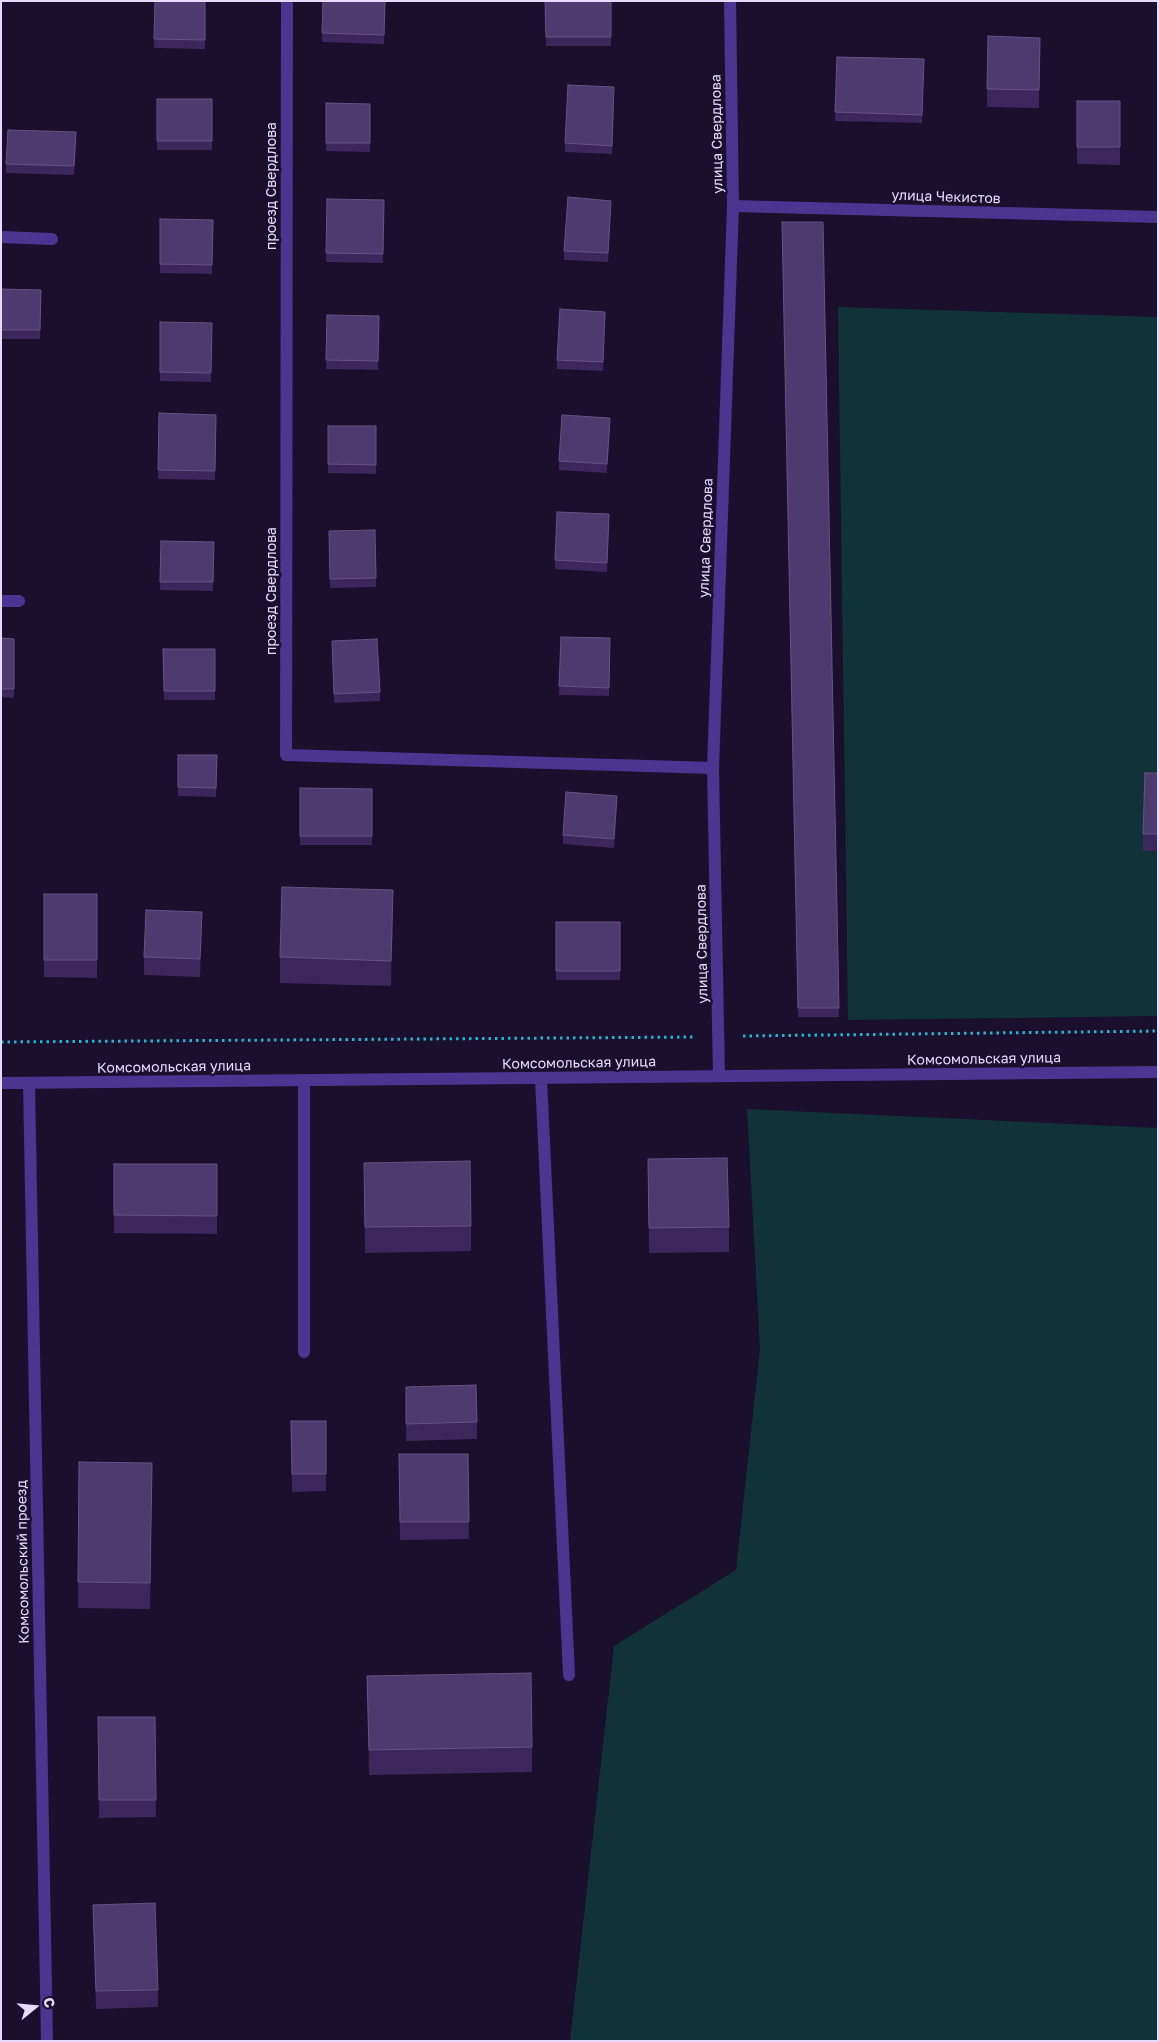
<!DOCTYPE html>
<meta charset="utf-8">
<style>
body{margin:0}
#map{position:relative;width:1159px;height:2042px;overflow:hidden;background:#1a0f2d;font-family:"Golos Text",sans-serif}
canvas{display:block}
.frame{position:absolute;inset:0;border:2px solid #e6dbff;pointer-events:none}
.north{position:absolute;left:10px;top:1982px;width:50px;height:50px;-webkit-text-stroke:4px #1a0f2d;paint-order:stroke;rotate:73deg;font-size:14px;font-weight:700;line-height:20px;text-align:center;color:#e6dbff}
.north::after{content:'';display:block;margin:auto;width:18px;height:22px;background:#e6dbff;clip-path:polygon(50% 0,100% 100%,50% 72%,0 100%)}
</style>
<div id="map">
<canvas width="1159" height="2042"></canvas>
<div class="frame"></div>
<div class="north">С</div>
</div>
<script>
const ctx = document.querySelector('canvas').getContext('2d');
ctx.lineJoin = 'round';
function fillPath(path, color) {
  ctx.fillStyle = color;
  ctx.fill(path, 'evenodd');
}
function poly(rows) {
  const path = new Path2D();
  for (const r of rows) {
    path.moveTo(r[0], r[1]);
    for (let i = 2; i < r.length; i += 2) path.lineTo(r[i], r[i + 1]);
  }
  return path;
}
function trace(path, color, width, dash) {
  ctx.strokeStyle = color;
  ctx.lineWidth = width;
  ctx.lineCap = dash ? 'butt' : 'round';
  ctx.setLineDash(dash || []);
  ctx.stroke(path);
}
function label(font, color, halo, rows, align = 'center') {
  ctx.font = font + ' "Golos Text",sans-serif';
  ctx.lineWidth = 5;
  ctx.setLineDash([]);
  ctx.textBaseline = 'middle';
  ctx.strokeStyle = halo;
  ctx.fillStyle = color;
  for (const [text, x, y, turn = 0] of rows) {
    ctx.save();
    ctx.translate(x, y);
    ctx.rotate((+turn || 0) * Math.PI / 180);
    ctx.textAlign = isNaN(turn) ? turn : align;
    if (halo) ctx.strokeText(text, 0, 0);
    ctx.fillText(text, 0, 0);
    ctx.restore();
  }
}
fillPath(poly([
 [838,307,1158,317,1158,1016,848,1020],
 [747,1109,1158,1128,1158,2041,570,2041,614,1646,736,1570,760,1349]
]), '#113238');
trace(poly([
 [743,1036,1158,1031],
 [1,1042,695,1037]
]), '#25b5c9', 3, [2.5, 4]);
trace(poly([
 [287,1,286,755,713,768],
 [733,206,1158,217],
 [1,237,52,239],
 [1,601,19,601],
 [719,1076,713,768,733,206,730,1],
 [541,1078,569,1675],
 [304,1081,304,1352],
 [1,1083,1158,1072],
 [29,1083,47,2041]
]), '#4a3690', 12);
fillPath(poly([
 [155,1,205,1,205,49,154,48],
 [323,1,385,1,384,44,322,42],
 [545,1,611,1,611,46,546,46],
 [1040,38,1039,108,987,107,987,89],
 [837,57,924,59,922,123,835,121],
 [614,96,612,154,565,152,565,143],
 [157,99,212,99,212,150,157,150],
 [1077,101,1120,101,1120,165,1077,164],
 [326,103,370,104,370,152,326,151],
 [76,140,74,175,6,173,6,164],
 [327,199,384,200,383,263,326,262],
 [611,209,608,262,564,260,564,251],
 [160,219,213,220,212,274,160,273],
 [782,222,823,222,839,1017,798,1017],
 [1,289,41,290,40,339,1,339],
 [327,315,379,316,378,370,326,369],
 [605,321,603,371,557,369,557,360],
 [160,322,212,323,211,382,160,381],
 [216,415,215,480,158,479,158,470],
 [328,426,376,426,376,474,328,473],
 [610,427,607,473,559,470,559,461],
 [609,523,607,572,555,569,555,560],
 [329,531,376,578,376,587,330,588],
 [161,541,214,542,213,591,160,590],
 [561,637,610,638,609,696,559,695],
 [1,638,14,639,14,698,1,697],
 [163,649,215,649,215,700,164,700],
 [332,650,380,692,380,701,334,703],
 [178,755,217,755,216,797,178,796],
 [1158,773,1158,851,1143,851,1143,834],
 [300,788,372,789,372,845,300,845],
 [617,805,614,848,563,844,563,835],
 [44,894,97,894,97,978,44,977],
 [393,915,391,986,280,983,280,957],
 [556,922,620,922,620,980,556,980],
 [202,930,200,977,144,975,144,957],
 [648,1159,729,1227,729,1252,649,1253],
 [364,1163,471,1226,471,1251,365,1253],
 [114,1164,217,1164,217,1234,114,1233],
 [406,1387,477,1422,477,1439,406,1441],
 [291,1421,326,1421,326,1491,292,1492],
 [399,1454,468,1454,469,1539,400,1540],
 [152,1463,150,1609,78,1608,78,1582],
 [367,1676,532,1747,532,1772,369,1775],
 [98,1717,155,1717,156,1817,99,1818],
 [93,1905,158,1990,158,2007,96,2009]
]), '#3b275c');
fillPath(poly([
 [611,201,611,209,608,262,608,253],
 [610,418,610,427,607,473,607,464],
 [617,796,617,805,614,848,614,839],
 [393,890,393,915,391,986,391,961],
 [202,912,202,930,200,977,200,959]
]), '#261542');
const building = poly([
 [155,1,205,1,205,40,154,39,155,1],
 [323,1,385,1,384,35,322,33,323,1],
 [545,1,611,1,611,37,546,37,545,1],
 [988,36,1040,38,1039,90,987,89,988,36],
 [837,57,924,59,922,115,835,112,837,57],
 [568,85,614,87,612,146,565,143,568,85],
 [157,99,212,99,212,141,157,141,157,99],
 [1077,101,1120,101,1120,147,1077,147,1077,101],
 [326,103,370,104,370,143,326,143,326,103],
 [8,130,76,132,74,166,6,164,8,130],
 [568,197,611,201,608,253,564,251,568,197],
 [327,199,384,200,383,254,326,253,327,199],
 [160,219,213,220,212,265,160,264,160,219],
 [782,222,823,222,839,1008,798,1008,782,222],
 [1,289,41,290,40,330,1,330,1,289],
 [560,309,605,312,603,362,557,360,560,309],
 [327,315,379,316,378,361,326,360,327,315],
 [160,322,212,323,211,373,160,372,160,322],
 [159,413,216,415,215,471,158,470,159,413],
 [562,415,610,418,607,464,559,461,562,415],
 [328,426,376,426,376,465,328,464,328,426],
 [557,512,609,514,607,563,555,560,557,512],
 [375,530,376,578,330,579,329,531,375,530],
 [161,541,214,542,213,582,160,582,161,541],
 [561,637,610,638,609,688,559,686,561,637],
 [1,638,14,639,14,689,1,689,1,638],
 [377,639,380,692,334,694,332,641,377,639],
 [163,649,215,649,215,691,164,691,163,649],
 [178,755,217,755,216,788,178,787,178,755],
 [1145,773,1158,773,1158,834,1143,834,1145,773],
 [300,788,372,789,372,836,300,836,300,788],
 [566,792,617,796,614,839,563,835,566,792],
 [282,887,393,890,391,961,280,957,282,887],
 [44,894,97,894,97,960,44,960,44,894],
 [146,910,202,912,200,959,144,957,146,910],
 [556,922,620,922,620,971,556,971,556,922],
 [727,1158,729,1227,649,1228,648,1159,727,1158],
 [470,1161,471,1226,365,1227,364,1163,470,1161],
 [114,1164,217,1164,217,1216,114,1215,114,1164],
 [476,1385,477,1422,406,1424,406,1387,476,1385],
 [291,1421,326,1421,326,1474,292,1474,291,1421],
 [399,1454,468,1454,469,1522,400,1522,399,1454],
 [79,1462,152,1463,150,1583,78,1582,79,1462],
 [531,1673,532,1747,369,1750,367,1676,531,1673],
 [98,1717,155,1717,156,1800,99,1800,98,1717],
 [155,1903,158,1990,96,1991,93,1905,155,1903]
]);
fillPath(building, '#4d3a6e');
trace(building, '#655384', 1);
label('14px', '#e6dbff', '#1a0f2d', [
 ["улица Свердлова",717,134,-91],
 ["проезд Свердлова",272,186,-90],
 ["улица Чекистов",946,197,2],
 ["улица Свердлова",706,538,-88],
 ["проезд Свердлова",272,591,-90],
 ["улица Свердлова",702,944,-91],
 ["Комсомольская улица",984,1059,-1],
 ["Комсомольская улица",579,1063,-1],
 ["Комсомольская улица",174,1067,-1],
 ["Комсомольский проезд",23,1562,-91]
]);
</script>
